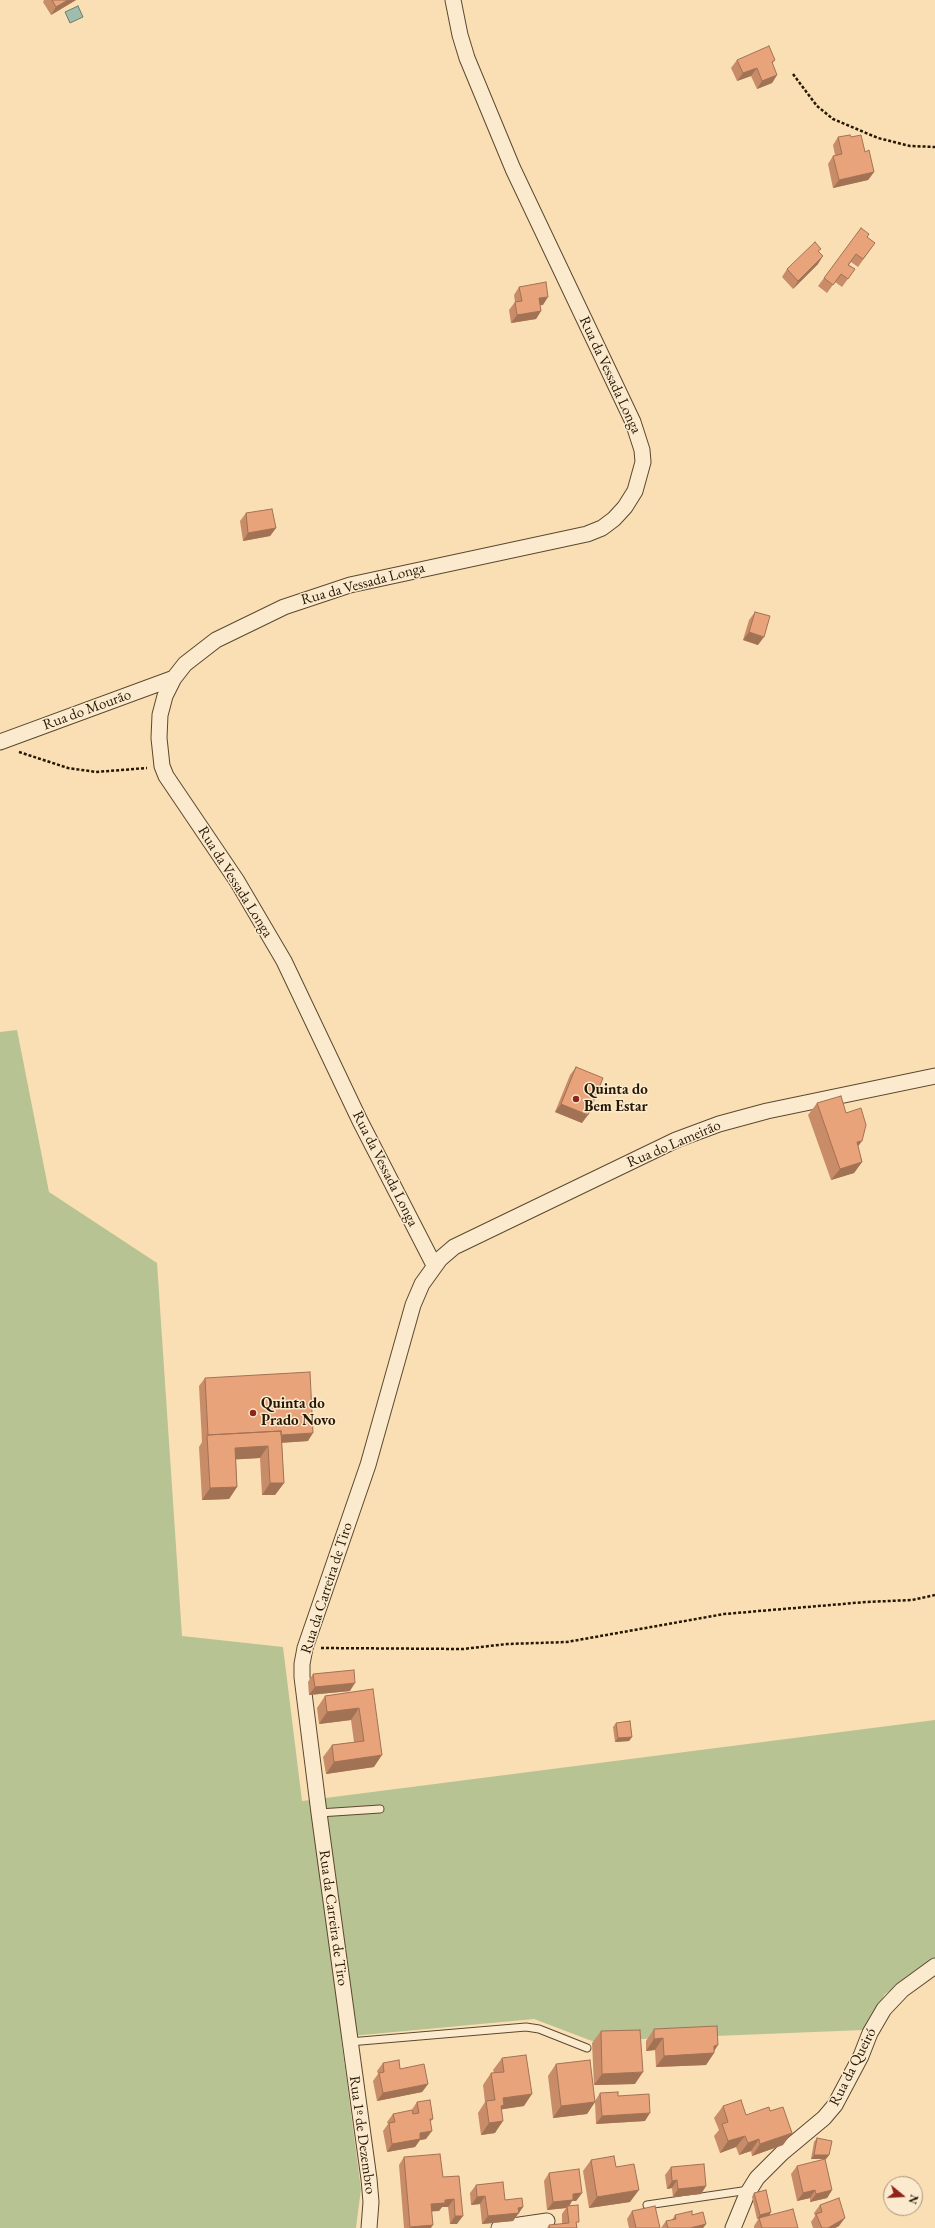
<!DOCTYPE html>
<meta charset="utf-8">
<style>
body{margin:0}
#map{position:relative;width:935px;height:2228px;overflow:hidden;background:#fadfb4;font-family:"EB Garamond",serif}
canvas{display:block}
.north{position:absolute;left:883px;top:2176px;width:40px;height:40px;box-sizing:border-box;background:#fceace;border:1px solid #a6967d;border-radius:50%;rotate:108deg;font-size:11px;font-weight:700;line-height:16px;text-align:center;color:#261703}
.north::after{content:'';display:block;margin:auto;width:14px;height:18px;background:#8f2418;clip-path:polygon(50% 0,100% 100%,50% 72%,0 100%)}
</style>
<div id="map">
<canvas width="935" height="2228"></canvas>
<div class="north">N</div>
</div>
<script>
const ctx = document.querySelector('canvas').getContext('2d');
ctx.lineJoin = 'round';
function fillPath(path, color) {
  ctx.fillStyle = color;
  ctx.fill(path, 'evenodd');
}
function poly(rows) {
  const path = new Path2D();
  for (const r of rows) {
    path.moveTo(r[0], r[1]);
    for (let i = 2; i < r.length; i += 2) path.lineTo(r[i], r[i + 1]);
  }
  return path;
}
function trace(path, color, width, dash) {
  ctx.strokeStyle = color;
  ctx.lineWidth = width;
  ctx.lineCap = dash ? 'butt' : 'round';
  ctx.setLineDash(dash || []);
  ctx.stroke(path);
}
function label(font, color, halo, rows, align = 'center') {
  ctx.font = font + ' "EB Garamond",serif';
  ctx.lineWidth = 3;
  ctx.setLineDash([]);
  ctx.textBaseline = 'middle';
  ctx.strokeStyle = halo;
  ctx.fillStyle = color;
  for (const [text, x, y, turn = 0] of rows) {
    ctx.save();
    ctx.translate(x, y);
    ctx.rotate((+turn || 0) * Math.PI / 180);
    ctx.textAlign = isNaN(turn) ? turn : align;
    if (halo) ctx.strokeText(text, 0, 0);
    ctx.fillText(text, 0, 0);
    ctx.restore();
  }
}
fillPath(poly([
 [17,1030,49,1192,157,1263,182,1636,283,1647,302,1801,935,1720,935,1963,885,1994,863,2030,592,2041,534,2019,341,2037,361,2189,356,2228,0,2228,0,1032]
]), '#b7c392');
const water = poly([
 [78,6,83,17,70,23,65,12,78,6]
]);
fillPath(water, '#9ebdac');
trace(water, '#6e7b68', 1);
const lane = poly([
 [319,1813,380,1809],
 [349,2042,526,2027,539,2029,587,2048],
 [647,2205,749,2190]
]);
const street = poly([
 [0,742,174,678],
 [434,1265,360,1121,284,961,237,881,166,776,162,766,159,738,160,715,165,696,174,678,185,664,216,640,284,607,350,585,587,534,602,528,614,519,625,507,635,491,643,462,642,450,633,422,513,169,467,58,460,35,453,0],
 [369,2228,371,2202,369,2179,319,1813,302,1677,302,1664,305,1648,368,1465,413,1305,422,1284,440,1259,454,1247,676,1140,719,1124,767,1111,935,1076],
 [499,2228,547,2221],
 [733,2228,747,2194,757,2178,782,2153,824,2118,835,2105,861,2056,870,2033,884,2009,902,1990,935,1966]
]);
trace(lane, '#5b492f', 9);
trace(street, '#5b492f', 17);
trace(poly([
 [793,74,817,106,833,119,878,138,910,146,935,147],
 [19,752,68,768,96,772,147,768],
 [321,1648,463,1649,507,1644,567,1642,724,1614,866,1602,912,1600,935,1595]
]), '#261703', 2.5, [3, 2]);
trace(lane, '#fceace', 7);
trace(street, '#fceace', 15);
fillPath(poly([
 [44,0,76,0,51,15,43,2],
 [737,60,775,60,772,64,777,75,772,83,757,89,751,76,737,81,731,68],
 [838,137,851,137,865,152,874,172,868,180,833,188,828,164,833,156,835,155,833,145],
 [867,237,875,243,858,267,851,262,849,265,855,269,842,287,835,282,827,293,818,286,824,278],
 [819,252,818,264,793,289,782,277,787,269],
 [519,287,543,305,540,305,541,311,536,319,511,323,509,310,515,302,514,295],
 [246,513,276,528,270,536,243,541,240,521],
 [755,612,758,645,743,640,749,620],
 [576,1067,582,1123,555,1112,570,1075],
 [817,1103,846,1113,858,1147,862,1162,854,1173,831,1180,808,1115],
 [205,1378,308,1441,282,1443,284,1483,275,1495,262,1495,260,1458,236,1459,237,1487,229,1499,202,1500,199,1447,202,1442,199,1386],
 [313,1674,350,1691,309,1695,308,1682],
 [373,1689,374,1767,326,1774,323,1757,332,1745,354,1742,351,1720,319,1724,317,1708,325,1696],
 [616,1723,632,1737,629,1741,615,1742,613,1727],
 [654,2029,714,2053,706,2065,656,2067,655,2050,646,2051,646,2041],
 [601,2031,635,2084,594,2085,592,2043],
 [502,2058,524,2106,501,2109,495,2133,481,2135,478,2113,485,2102,483,2085,491,2073,494,2073,493,2070],
 [383,2063,428,2084,422,2092,377,2101,373,2081,378,2074,377,2071],
 [556,2064,595,2101,600,2093,618,2096,645,2121,596,2124,595,2102,587,2114,553,2118,548,2076],
 [417,2102,433,2119,430,2122,426,2139,420,2140,415,2147,387,2152,383,2131,388,2124,387,2122,393,2114,411,2111],
 [723,2106,746,2115,783,2145,752,2156,751,2151,739,2155,736,2147,720,2153,714,2136,719,2130,714,2118],
 [817,2138,829,2155,826,2159,811,2159,814,2142],
 [404,2157,443,2177,459,2176,457,2224,450,2224,448,2207,442,2207,439,2211,432,2211,431,2228,404,2228,399,2165],
 [591,2160,616,2167,630,2202,589,2208,583,2171],
 [797,2166,832,2190,827,2198,810,2202,810,2198,797,2201,791,2174],
 [671,2167,706,2186,701,2194,673,2197,672,2188,667,2189,665,2175],
 [549,2173,582,2193,576,2201,572,2201,569,2206,577,2226,577,2228,547,2228,549,2225,562,2224,562,2214,566,2208,547,2210,544,2181],
 [476,2185,505,2200,523,2207,513,2221,482,2224,480,2204,471,2205,470,2193],
 [754,2193,771,2212,769,2215,798,2228,754,2228,754,2226,759,2218,757,2219,752,2197],
 [820,2205,839,2226,835,2228,813,2228,811,2222,815,2216,814,2213],
 [632,2211,660,2228,629,2228,627,2219],
 [675,2215,692,2215,706,2224,703,2228,661,2228,666,2221,672,2220]
]), '#c88c69');
fillPath(poly([
 [68,0,76,0,51,15,56,7],
 [757,68,751,76,737,81,743,73],
 [777,75,772,83,757,89,762,81],
 [874,172,868,180,833,188,839,180],
 [823,256,818,264,793,289,798,281],
 [548,297,543,305,534,306,539,298],
 [541,311,536,319,511,323,517,315],
 [276,528,270,536,243,541,248,533],
 [749,632,764,637,758,645,743,640],
 [561,1104,588,1115,582,1123,555,1112],
 [862,1141,854,1152,857,1142],
 [862,1162,854,1173,831,1180,840,1169],
 [313,1433,308,1441,208,1447,208,1439],
 [268,1446,260,1458,227,1460,235,1448],
 [270,1483,284,1483,275,1495,262,1495],
 [237,1487,229,1499,202,1500,210,1488],
 [355,1683,350,1691,309,1695,315,1687],
 [359,1708,351,1720,319,1724,327,1712],
 [632,1737,629,1741,615,1742,618,1738],
 [382,1755,374,1767,326,1774,334,1762],
 [663,2038,655,2050,646,2051,654,2039],
 [718,2045,713,2053,714,2053,706,2065,656,2067,664,2056],
 [643,2072,635,2084,594,2085,602,2074],
 [428,2084,422,2092,377,2101,383,2093],
 [532,2094,524,2106,498,2110,503,2098],
 [595,2102,587,2114,553,2118,561,2106],
 [650,2113,645,2121,596,2124,602,2116],
 [503,2121,495,2133,481,2135,489,2123],
 [432,2131,426,2139,420,2140,415,2147,387,2152,392,2144,420,2133],
 [792,2133,783,2145,752,2156,760,2144],
 [745,2136,736,2147,720,2153,728,2141],
 [759,2139,751,2151,739,2155,748,2143],
 [814,2155,829,2155,826,2159,811,2159],
 [677,2180,672,2188,667,2189,672,2181],
 [706,2186,701,2194,673,2197,678,2189],
 [639,2190,630,2202,589,2208,597,2197],
 [815,2190,810,2198,797,2201,803,2193],
 [832,2190,827,2198,810,2202,816,2194],
 [582,2193,576,2201,572,2201,568,2208,567,2206,566,2208,547,2210,553,2202,573,2194],
 [485,2196,480,2204,471,2205,477,2197],
 [454,2199,448,2207,442,2207,439,2211,425,2212,431,2204,445,2200],
 [523,2207,513,2221,482,2224,488,2216,518,2208],
 [771,2212,769,2216,757,2219,760,2215],
 [455,2216,463,2216,457,2224,450,2224],
 [845,2218,839,2226,835,2228,828,2228],
 [706,2224,703,2228,690,2228],
 [433,2225,431,2228,410,2228,410,2227]
]), '#a27255');
const building = poly([
 [52,0,68,0,56,7,52,0],
 [769,46,775,60,772,62,777,75,762,81,757,68,743,73,737,60,769,46],
 [850,135,851,137,861,135,865,152,869,150,874,172,839,180,833,156,842,154,838,137,850,135],
 [861,228,869,234,867,237,875,243,863,259,856,254,848,265,855,269,848,279,841,274,833,285,824,278,861,228],
 [815,242,821,249,818,251,823,256,798,281,787,269,815,242],
 [546,282,548,297,539,298,541,311,517,315,515,302,522,301,519,287,546,282],
 [272,509,276,528,248,533,246,513,272,509],
 [755,612,770,616,764,637,749,632,755,612],
 [576,1067,603,1078,588,1115,561,1104,576,1067],
 [841,1096,846,1113,861,1108,866,1125,862,1141,857,1142,862,1162,840,1169,817,1103,841,1096],
 [310,1372,313,1433,281,1435,281,1431,208,1435,205,1378,310,1372],
 [281,1431,284,1483,270,1483,268,1446,235,1448,237,1487,210,1488,207,1435,281,1431],
 [354,1670,355,1683,315,1687,313,1674,354,1670],
 [373,1689,382,1755,334,1762,332,1745,364,1741,359,1708,327,1712,325,1696,373,1689],
 [630,1721,632,1737,618,1738,616,1723,630,1721],
 [717,2026,718,2045,714,2046,714,2053,664,2056,663,2038,654,2039,654,2029,717,2026],
 [640,2030,643,2072,602,2074,601,2031,640,2030],
 [526,2055,532,2094,503,2098,504,2105,501,2106,503,2121,489,2123,486,2101,495,2100,491,2073,504,2072,502,2058,526,2055],
 [399,2060,400,2069,424,2064,428,2084,383,2093,379,2073,384,2072,383,2063,399,2060],
 [590,2060,595,2102,561,2106,556,2064,590,2060],
 [618,2092,618,2096,649,2094,650,2113,602,2116,600,2093,618,2092],
 [430,2100,433,2119,430,2119,432,2131,420,2133,420,2139,392,2144,389,2123,395,2122,393,2114,412,2110,413,2114,419,2113,417,2102,430,2100],
 [741,2100,746,2115,769,2107,770,2111,783,2107,792,2133,760,2144,759,2139,748,2143,745,2136,728,2141,722,2124,728,2122,723,2106,741,2100],
 [817,2138,832,2141,829,2155,814,2155,817,2138],
 [440,2154,443,2177,459,2176,463,2216,455,2216,454,2199,445,2200,445,2203,431,2204,433,2225,410,2227,404,2157,440,2154],
 [614,2156,616,2167,634,2164,639,2190,597,2197,591,2160,614,2156],
 [825,2159,832,2190,816,2194,815,2190,803,2193,797,2166,825,2159],
 [704,2164,706,2186,678,2189,677,2180,672,2181,671,2167,704,2164],
 [579,2169,582,2193,573,2194,573,2200,553,2202,549,2173,579,2169],
 [503,2182,505,2200,522,2198,523,2207,518,2208,519,2213,488,2216,485,2196,477,2197,476,2185,503,2182],
 [766,2190,771,2212,760,2215,754,2193,766,2190],
 [839,2198,845,2218,828,2228,822,2228,816,2214,822,2212,820,2205,839,2198],
 [578,2205,579,2222,576,2222,577,2228,550,2228,549,2225,569,2223,567,2206,578,2205],
 [655,2206,660,2228,636,2228,632,2211,655,2206],
 [793,2209,798,2228,762,2228,759,2218,793,2209],
 [692,2211,692,2215,703,2212,706,2224,690,2228,668,2228,666,2221,676,2219,675,2215,692,2211]
]);
fillPath(building, '#e8a37a');
trace(building, '#a27255', 1);
for (const [x, y, r, color] of [
 [576,1099,4,"#8f2418"],
 [253,1413,4,"#8f2418"]
]) {
  const dot = new Path2D();
  dot.arc(x, y, r, 0, 2 * Math.PI);
  ctx.fillStyle = color;
  ctx.fill(dot);
  trace(dot, '#fceace', 1.5);
}
label('15px', '#261703', '#fceace', [
 ["Rua da Vessada Longa",610,375,65],
 ["Rua da Vessada Longa",363,584,-15],
 ["Rua do Mourão",87,710,-20],
 ["Rua da Vessada Longa",235,882,58],
 ["Rua do Lameirão",674,1144,-23],
 ["Rua da Vessada Longa",385,1169,63],
 ["Rua da Carreira de Tiro",327,1588,-72],
 ["Rua da Carreira de Tiro",333,1918,82],
 ["Rua da Queiró",853,2067,-63],
 ["Rua 1º de Dezembro",362,2135,82]
]);
label('bold 15px', '#261703', '#fceace', [
 ["Quinta do",584,1090],
 ["Bem Estar",584,1107],
 ["Quinta do",261,1404],
 ["Prado Novo",261,1421]
], 'left');
</script>
